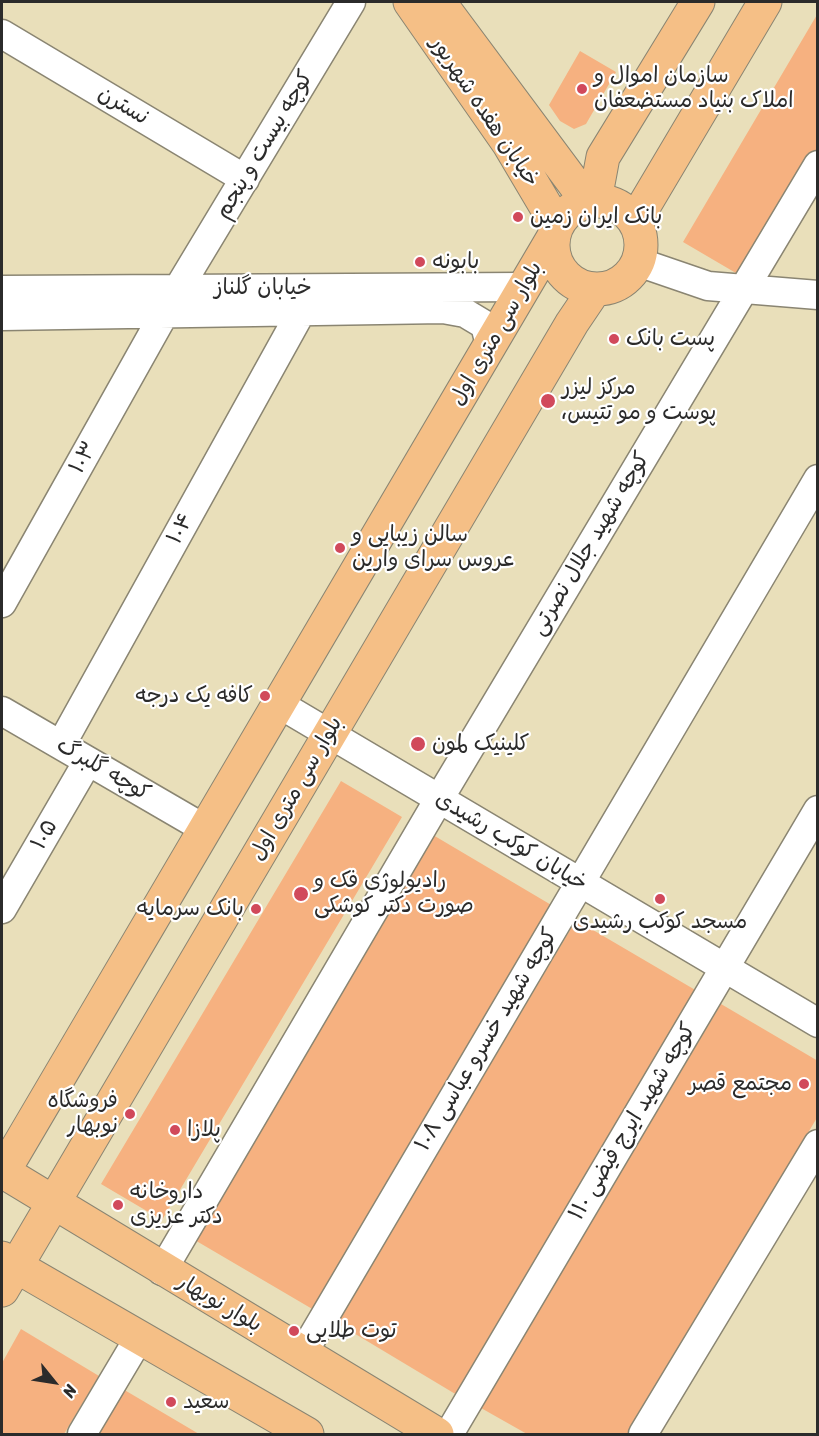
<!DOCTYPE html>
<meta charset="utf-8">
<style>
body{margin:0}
#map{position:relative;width:819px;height:1436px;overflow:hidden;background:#e9dfba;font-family:Sriracha,sans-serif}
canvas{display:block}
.frame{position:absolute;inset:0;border:3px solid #2b2b2b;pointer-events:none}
.north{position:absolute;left:24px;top:1352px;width:60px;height:60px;-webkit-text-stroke:4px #fff;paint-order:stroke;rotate:120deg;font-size:16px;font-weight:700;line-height:24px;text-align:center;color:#2b2b2b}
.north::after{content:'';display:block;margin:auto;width:21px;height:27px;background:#2b2b2b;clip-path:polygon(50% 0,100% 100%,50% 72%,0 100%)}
</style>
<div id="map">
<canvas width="819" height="1436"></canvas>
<div class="frame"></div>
<div class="north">N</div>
</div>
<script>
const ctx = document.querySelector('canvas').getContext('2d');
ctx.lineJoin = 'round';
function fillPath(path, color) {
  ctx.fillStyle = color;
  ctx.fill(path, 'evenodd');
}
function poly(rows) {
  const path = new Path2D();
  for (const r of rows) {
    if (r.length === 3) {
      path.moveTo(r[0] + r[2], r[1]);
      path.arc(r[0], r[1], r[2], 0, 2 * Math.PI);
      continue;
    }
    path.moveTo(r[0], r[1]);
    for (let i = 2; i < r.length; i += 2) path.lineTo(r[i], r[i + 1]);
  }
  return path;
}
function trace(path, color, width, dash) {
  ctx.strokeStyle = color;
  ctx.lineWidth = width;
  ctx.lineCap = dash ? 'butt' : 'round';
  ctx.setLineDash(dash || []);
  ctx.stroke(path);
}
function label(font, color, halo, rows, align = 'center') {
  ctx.font = font + ' Sriracha,"Playpen Sans Arabic",sans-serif';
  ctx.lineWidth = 4.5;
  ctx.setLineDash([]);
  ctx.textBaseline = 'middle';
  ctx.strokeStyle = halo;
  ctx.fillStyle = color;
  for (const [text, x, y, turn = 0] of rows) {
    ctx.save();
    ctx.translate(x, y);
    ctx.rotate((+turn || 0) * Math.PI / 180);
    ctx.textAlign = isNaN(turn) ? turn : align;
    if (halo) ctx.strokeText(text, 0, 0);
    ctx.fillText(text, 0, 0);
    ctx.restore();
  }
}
fillPath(poly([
 [818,13,818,147,741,276,683,242],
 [580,51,616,72,586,124,574,129,560,121,549,105],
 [341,781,402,817,162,1220,101,1184],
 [433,835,553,906,314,1310,193,1239],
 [576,920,697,991,457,1395,337,1323],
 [721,1004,818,1061,818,1116,629,1434,527,1434,481,1408],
 [21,1329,99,1376,64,1434,2,1434,2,1363],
 [116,1385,199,1434,87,1434]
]), '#f6b180');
const minor = poly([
 [2,34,245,179],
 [638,262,708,286,818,295],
 [2,290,524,287],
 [2,316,443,309,465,313,485,325,490,345],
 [2,603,178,289,351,2],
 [279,704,818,1023],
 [2,711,205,829],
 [61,745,301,312],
 [2,909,88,761],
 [162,1271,439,799,818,165],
 [303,1353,818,479],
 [82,1434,139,1338],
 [449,1434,818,810],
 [643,1434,818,1144]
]);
const major = poly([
 [410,2,509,144,557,225],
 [439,2,587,201],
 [595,200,603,157,698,2],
 [597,245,44],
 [635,221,765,2],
 [2,1171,437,1434],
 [2,1174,553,238],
 [2,1258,307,1434],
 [2,1290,572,323,595,289]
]);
trace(minor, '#8a8572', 31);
trace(major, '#8a8572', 35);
trace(minor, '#fff', 28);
trace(major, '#f5bf86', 33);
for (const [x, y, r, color] of [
 [582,89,6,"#d1495b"],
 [518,217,6,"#d1495b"],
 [420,262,6,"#d1495b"],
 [614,339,6,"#d1495b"],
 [548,401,8,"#d1495b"],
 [340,548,6,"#d1495b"],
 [265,696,6,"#d1495b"],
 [418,744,8,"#d1495b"],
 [301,894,8,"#d1495b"],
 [660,899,6,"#d1495b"],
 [256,909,6,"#d1495b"],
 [804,1084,6,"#d1495b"],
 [130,1114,6,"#d1495b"],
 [175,1130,6,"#d1495b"],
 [118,1205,6,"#d1495b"],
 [294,1331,6,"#d1495b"],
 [171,1402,6,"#d1495b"]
]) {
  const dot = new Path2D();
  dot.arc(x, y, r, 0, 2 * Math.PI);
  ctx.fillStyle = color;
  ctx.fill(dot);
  trace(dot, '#fff', 2);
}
label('22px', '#2b2b2b', '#fff', [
 ["سازمان اموال و",594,76],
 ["املاک بنیاد مستضعفان",594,101],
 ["بانک ایران زمین",530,217],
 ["بابونه",432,262],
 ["پست بانک",626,339],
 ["مرکز لیزر",562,388],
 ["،پوست و مو تتیس",562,413],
 ["سالن زیبایی‌ و",352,535],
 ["عروس سرای وارین",352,560],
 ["کافه یک درجه",253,696,"right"],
 ["کلینیک لمون",432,744],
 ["رادیولوژی فک و",314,881],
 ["صورت دکتر کوشکی",314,906],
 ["بانک سرمایه",244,909,"right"],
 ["مسجد کوکب رشیدی",660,922,"center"],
 ["مجتمع قصر",792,1084,"right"],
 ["فروشگاه",118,1101,"right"],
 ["نوبهار",118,1126,"right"],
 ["پلازا",187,1130],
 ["داروخانه",130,1192],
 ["دکتر عزیزی",130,1217],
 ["توت طلایی",306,1331],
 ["سعید",183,1402]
], 'left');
label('22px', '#2b2b2b', '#fff', [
 ["نسترن",123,106,31],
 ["خیابان هفده شهریور",484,112,56],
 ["کوچه بیست و پنجم",265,145,-59],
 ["خیابان گلناز",263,288],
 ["بلوار سی متری اول",497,334,-60],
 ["۱۰۳",84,458,-60],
 ["۱۰۴",181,529,-61],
 ["کوچه شهید جلال نصرتی",591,544,-59],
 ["کوچه گلبرگ",103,770,30],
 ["بلوار سی متری اول",297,789,-60],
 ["۱۰۵",45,835,-60],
 ["خیابان کوکب رشیدی",511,842,31],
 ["کوچه شهید خسرو عباسی ۱۰۸",487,1040,-59],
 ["کوچه شهید ایرج فیضی ۱۱۰",633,1122,-59],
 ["بلوار نوبهار",219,1304,30]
]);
</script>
